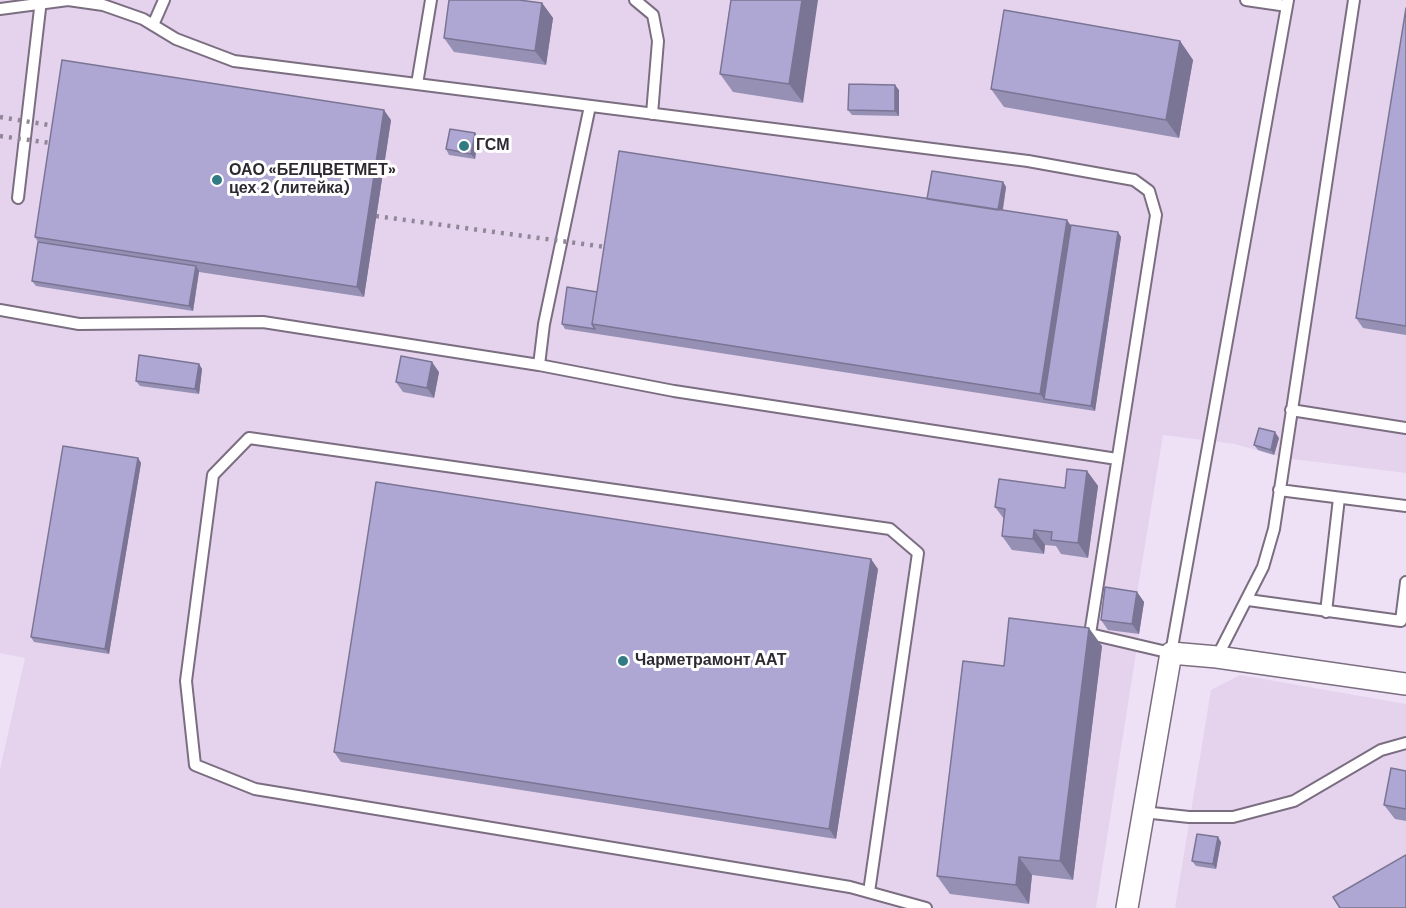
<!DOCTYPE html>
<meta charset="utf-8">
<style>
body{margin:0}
canvas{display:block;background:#eee0f5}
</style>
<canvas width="1406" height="908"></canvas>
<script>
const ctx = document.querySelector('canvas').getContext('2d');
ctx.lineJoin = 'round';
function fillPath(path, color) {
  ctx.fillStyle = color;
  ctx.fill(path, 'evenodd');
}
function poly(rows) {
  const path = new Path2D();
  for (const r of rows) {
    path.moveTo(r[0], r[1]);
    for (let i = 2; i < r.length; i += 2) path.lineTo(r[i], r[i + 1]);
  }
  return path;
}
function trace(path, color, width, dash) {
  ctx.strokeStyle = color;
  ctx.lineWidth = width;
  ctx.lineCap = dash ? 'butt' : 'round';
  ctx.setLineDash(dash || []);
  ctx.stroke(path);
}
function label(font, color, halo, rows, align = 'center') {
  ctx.font = font + ' "DM Sans",sans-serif';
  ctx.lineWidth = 6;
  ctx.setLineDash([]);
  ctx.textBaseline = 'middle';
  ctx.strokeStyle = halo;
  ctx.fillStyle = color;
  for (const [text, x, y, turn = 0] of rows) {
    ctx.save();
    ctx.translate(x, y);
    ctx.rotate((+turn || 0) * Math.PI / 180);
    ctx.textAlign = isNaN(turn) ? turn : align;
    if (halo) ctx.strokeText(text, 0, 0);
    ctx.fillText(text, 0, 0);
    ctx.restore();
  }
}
fillPath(poly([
 [0,0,1406,0,1406,473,1284,458,1235,444,1163,435,1136,600,1144,602,1096,908,0,908,0,769,25,658,0,653],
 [1240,675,1406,704,1406,908,1175,908,1211,690]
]), '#e5d3ee');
const service = poly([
 [635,0,653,15,658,41,652,114],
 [1246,0,1287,6],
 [0,9,68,0,103,5,143,19,176,39,234,61,1028,161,1134,180,1149,191,1156,215,1090,634,1171,653,1288,0],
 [153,25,164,0],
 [417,84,431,0],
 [18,198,41,0],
 [0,310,79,324,263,322,539,365,544,324,590,106],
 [539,365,674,391,1117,459],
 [1291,410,1406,428],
 [1279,490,1406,506],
 [1248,600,1401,621,1406,582],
 [1326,612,1339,498],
 [1217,657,1263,567,1274,529,1354,0],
 [1143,812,1189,817,1233,817,1294,801,1381,750,1406,743],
 [869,892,918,553,890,529,249,438,213,475,186,681,195,765,255,789,850,887,926,908]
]);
const minor = poly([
 [1127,908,1171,653,1217,657,1406,684]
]);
trace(service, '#7b6e81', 14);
trace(minor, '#7b6e81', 24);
trace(service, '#fff', 10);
trace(minor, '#fff', 21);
trace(poly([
 [0,117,61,127],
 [0,136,58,144],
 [376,216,613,248]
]), '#908695', 4.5, [3, 6]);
fillPath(poly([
 [731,0,803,103,733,92,720,74],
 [542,3,553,18,546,65,454,52,444,38],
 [1406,8,1406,335,1363,328,1356,318],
 [1180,41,1193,60,1179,138,1004,107,991,89],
 [899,90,899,116,852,115,848,110],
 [391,120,364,297,199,272,193,311,36,286,32,281,38,242,35,237],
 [475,133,478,138,475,159,449,155,446,149],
 [1003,182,1006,187,1003,210,1071,225,1118,232,1121,237,1095,411,565,329,562,324,597,292,927,199],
 [199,364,202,369,199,394,140,386,136,381],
 [439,372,434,398,403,392,396,382],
 [1279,438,1274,455,1258,450,1254,445],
 [138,458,141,463,109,654,34,642,31,637],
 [1087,471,1098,486,1088,558,1061,554,1056,546,1045,545,1044,554,1012,550,1002,536,1004,519,995,507,1065,488],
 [878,569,836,839,341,762,334,752],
 [1137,592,1144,602,1139,634,1108,630,1101,620],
 [1102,646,1073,880,1032,875,1029,904,950,894,937,876,1004,666],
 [1406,771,1406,821,1395,819,1384,805],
 [1221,842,1216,869,1196,866,1192,861]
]), '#9690b5');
fillPath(poly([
 [802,0,818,0,803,103,789,84],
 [542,3,553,18,546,65,535,51],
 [1180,41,1193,60,1179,138,1166,120],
 [895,85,899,90,899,116,895,111],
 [384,110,391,120,364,297,357,287],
 [475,133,478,138,475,159,471,154],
 [1003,182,1006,187,1001,219,998,214],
 [1067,220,1074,230,1044,399,1040,394],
 [1118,232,1121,237,1095,411,1091,406],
 [196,266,199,271,193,311,189,306],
 [432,362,439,372,434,398,427,388],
 [199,364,202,369,199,394,195,389],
 [1275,432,1279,438,1274,455,1271,450],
 [138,458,141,463,109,654,105,649],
 [1087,471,1098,486,1088,558,1078,543],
 [1034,530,1045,545,1044,554,1033,539],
 [871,559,878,569,836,839,829,829],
 [1137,592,1144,602,1139,634,1132,624],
 [1089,628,1102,646,1073,880,1060,861],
 [1218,837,1221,842,1216,869,1213,864],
 [1019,857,1032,875,1029,904,1016,885]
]), '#7a7594');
const building = poly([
 [449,0,519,0,542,3,535,51,444,38,449,0],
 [731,0,802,0,789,84,720,74,731,0],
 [1406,8,1406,326,1356,318,1406,8],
 [1004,10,1180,41,1166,120,991,89,1004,10],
 [62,60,384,110,357,287,35,237,62,60],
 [849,84,895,85,895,111,848,110,849,84],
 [450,129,475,133,471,154,446,149,450,129],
 [619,151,1067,220,1040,394,592,324,619,151],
 [932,171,1003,182,998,210,927,199,932,171],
 [1071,225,1118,232,1091,406,1044,399,1071,225],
 [38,242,196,266,189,306,32,281,38,242],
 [567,287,597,292,592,324,595,329,562,324,567,287],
 [139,355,199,364,195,389,136,381,139,355],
 [401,356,432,362,427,388,396,382,401,356],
 [1259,428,1275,432,1271,450,1254,445,1259,428],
 [63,446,138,458,105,649,31,637,63,446],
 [1067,469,1087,471,1078,543,1051,540,1052,532,1034,530,1033,539,1002,536,1005,509,995,507,999,479,1065,488,1067,469],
 [376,482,871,559,829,829,334,752,376,482],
 [1105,587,1137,592,1132,624,1101,620,1105,587],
 [1009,618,1089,628,1060,861,1019,857,1016,885,937,876,963,661,1004,666,1009,618],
 [1391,768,1406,771,1406,809,1384,805,1391,768],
 [1197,834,1218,837,1213,864,1192,861,1197,834],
 [1406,855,1406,908,1340,908,1333,897,1406,855]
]);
fillPath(building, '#afa7d3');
trace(building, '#7a7594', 1.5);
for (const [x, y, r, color] of [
 [464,146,6,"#327a84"],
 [217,180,6,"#327a84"],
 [623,661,6,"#327a84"]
]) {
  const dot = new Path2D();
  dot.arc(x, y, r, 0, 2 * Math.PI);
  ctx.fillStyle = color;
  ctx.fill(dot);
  trace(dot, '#fff', 2);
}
label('bold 16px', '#2e2931', '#fff', [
 ["ГСМ",476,146],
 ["ОАО «БЕЛЦВЕТМЕТ»",229,171],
 ["цех 2 (литейка)",229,189],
 ["Чарметрамонт ААТ",635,661]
], 'left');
</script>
